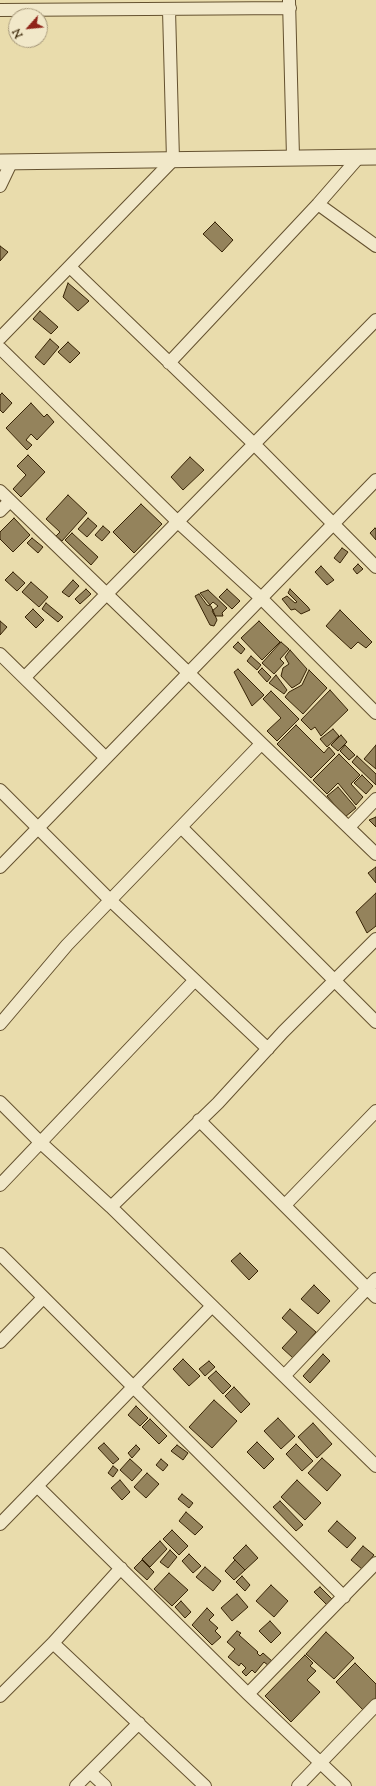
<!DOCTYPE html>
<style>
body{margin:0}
#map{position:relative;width:376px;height:1786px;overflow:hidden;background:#e9dcac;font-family:"Sorts Mill Goudy",serif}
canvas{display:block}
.north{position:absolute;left:8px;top:8px;width:40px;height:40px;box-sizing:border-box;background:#f1e8c9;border:1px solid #a7997b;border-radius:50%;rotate:243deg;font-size:11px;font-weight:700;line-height:16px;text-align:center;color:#372305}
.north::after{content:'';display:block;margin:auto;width:14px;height:18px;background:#8f2418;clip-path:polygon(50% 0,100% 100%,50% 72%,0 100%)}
</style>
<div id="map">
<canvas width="376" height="1786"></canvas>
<div class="north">N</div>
</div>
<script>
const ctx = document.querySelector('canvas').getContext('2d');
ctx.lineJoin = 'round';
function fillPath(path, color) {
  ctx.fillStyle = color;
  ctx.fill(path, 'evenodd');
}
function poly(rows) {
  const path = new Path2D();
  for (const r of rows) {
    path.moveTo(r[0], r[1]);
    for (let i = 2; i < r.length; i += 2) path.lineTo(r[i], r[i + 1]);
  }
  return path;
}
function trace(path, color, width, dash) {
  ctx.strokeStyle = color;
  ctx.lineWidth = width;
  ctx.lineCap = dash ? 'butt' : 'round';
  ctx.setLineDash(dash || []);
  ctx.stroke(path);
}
const building = poly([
 [215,222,233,240,222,252,203,234,215,222],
 [0,246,8,252,0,261,0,246],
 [68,283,89,301,78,311,63,297,68,283],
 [40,311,58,327,51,334,33,319,40,311],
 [50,339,59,347,44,365,35,357,50,339],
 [68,342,80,353,70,363,58,352,68,342],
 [2,393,12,403,3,413,0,410,0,395,2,393],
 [31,403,44,417,47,414,54,422,37,440,31,434,26,440,32,445,27,450,6,428,31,403],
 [28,455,45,472,21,497,13,489,26,475,17,466,28,455],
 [190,457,204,470,183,490,171,477,190,457],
 [68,495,87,513,62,541,56,536,60,532,46,519,68,495],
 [141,504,162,524,134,553,113,532,141,504],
 [14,518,30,535,13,552,0,539,0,532,14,518],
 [88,518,97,526,87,537,78,529,88,518],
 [103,526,110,532,102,541,95,535,103,526],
 [375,528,376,529,376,540,370,533,375,528],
 [72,533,98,557,91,565,65,540,72,533],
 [32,538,43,547,38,553,27,543,32,538],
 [342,548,348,552,340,563,334,558,342,548],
 [358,564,363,569,357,574,353,569,358,564],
 [321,566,334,580,327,585,315,572,321,566],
 [13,572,25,583,17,591,5,580,13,572],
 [73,580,79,586,69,597,62,592,73,580],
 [31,582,48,597,39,607,22,592,31,582],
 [86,589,91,594,80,604,75,599,86,589],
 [227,589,240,601,232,609,219,597,227,589],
 [290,589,308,607,310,610,301,614,295,609,291,610,282,599,287,596,295,603,297,602,288,593,290,589],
 [208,590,227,608,222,613,223,616,215,616,212,611,218,606,213,602,210,605,200,593,208,590],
 [199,594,207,605,211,606,217,620,214,626,210,625,195,596,199,594],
 [46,603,63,617,58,622,42,609,46,603],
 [33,609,44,620,36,628,25,617,33,609],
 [340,610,372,642,366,648,358,642,351,649,326,626,340,610],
 [0,621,7,627,0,635,0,621],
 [259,621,280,642,262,660,241,638,259,621],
 [238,642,245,649,241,654,233,647,238,642],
 [281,642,289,649,280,659,284,663,274,674,262,663,281,642],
 [290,650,307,669,300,683,292,688,281,676,283,668,289,664,285,657,290,650],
 [251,656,261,665,257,670,247,661,251,656],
 [262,668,271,677,267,682,258,672,262,668],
 [238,669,264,695,252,706,234,672,238,669],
 [309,670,327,688,303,714,285,697,289,692,302,685,309,670],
 [276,675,287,690,284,694,269,683,276,675],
 [330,690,348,710,321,736,315,727,311,730,301,720,330,690],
 [271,691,299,719,277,741,267,731,281,718,263,699,271,691],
 [296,725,324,753,329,747,335,754,311,778,277,744,296,725],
 [333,729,339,736,327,747,320,739,333,729],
 [341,735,347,742,338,751,331,745,341,735],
 [345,745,355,755,349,760,340,751,345,745],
 [376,745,376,769,364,759,376,745],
 [339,754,360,775,351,784,363,797,356,805,338,783,327,794,313,780,339,754],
 [357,756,376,774,376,785,352,762,357,756],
 [362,775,373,786,366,794,354,783,362,775],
 [338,787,356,808,345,817,327,796,338,787],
 [376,817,376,827,369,820,376,817],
 [376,867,376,883,368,873,376,867],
 [376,893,376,926,367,933,356,912,376,893],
 [240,1253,258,1271,249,1280,231,1261,240,1253],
 [314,1285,330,1301,318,1314,301,1299,314,1285],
 [290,1309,316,1332,293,1358,282,1348,297,1332,282,1318,290,1309],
 [323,1354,330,1361,310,1383,303,1376,323,1354],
 [183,1359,200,1376,189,1386,173,1369,183,1359],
 [209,1361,215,1367,205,1376,199,1369,209,1361],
 [216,1371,231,1386,223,1394,208,1378,216,1371],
 [234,1387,250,1404,241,1413,225,1396,234,1387],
 [214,1400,237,1421,212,1448,189,1427,214,1400],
 [136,1406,148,1418,140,1426,128,1415,136,1406],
 [278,1418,295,1436,281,1449,264,1431,278,1418],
 [150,1419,167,1436,159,1444,142,1427,150,1419],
 [313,1423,332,1444,317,1458,298,1437,313,1423],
 [257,1442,274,1459,264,1469,247,1452,257,1442],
 [104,1443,119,1459,113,1464,98,1448,104,1443],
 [296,1444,313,1461,302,1471,286,1454,296,1444],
 [136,1445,140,1449,132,1458,128,1453,136,1445],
 [177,1445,188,1453,183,1460,171,1451,177,1445],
 [322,1458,341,1475,327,1491,308,1473,322,1458],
 [130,1459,142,1470,132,1481,120,1470,130,1459],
 [161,1459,168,1465,163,1471,156,1465,161,1459],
 [113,1466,118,1470,113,1477,108,1473,113,1466],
 [147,1473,159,1484,146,1498,134,1487,147,1473],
 [120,1480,130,1492,122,1500,111,1488,120,1480],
 [297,1480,321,1503,305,1520,281,1497,297,1480],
 [182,1494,193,1503,189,1508,178,1499,182,1494],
 [280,1501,303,1525,296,1531,273,1507,280,1501],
 [186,1512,203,1527,195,1535,179,1521,186,1512],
 [337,1521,356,1538,347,1548,328,1531,337,1521],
 [172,1530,188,1546,179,1555,163,1539,172,1530],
 [160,1541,167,1549,150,1567,142,1559,160,1541],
 [246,1545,258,1558,245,1570,233,1558,246,1545],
 [363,1546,374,1555,362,1569,351,1560,363,1546],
 [170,1550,177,1557,168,1568,160,1562,170,1550],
 [189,1554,201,1566,193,1573,182,1561,189,1554],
 [142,1560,154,1572,147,1580,134,1568,142,1560],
 [235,1560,245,1570,234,1580,225,1571,235,1560],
 [205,1567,221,1581,213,1591,196,1577,205,1567],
 [169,1573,188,1590,172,1606,154,1589,169,1573],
 [242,1576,250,1585,245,1591,236,1582,242,1576],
 [271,1585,288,1601,274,1617,256,1601,271,1585],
 [320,1587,335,1602,330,1608,314,1592,320,1587],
 [237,1594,248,1607,232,1621,221,1608,237,1594],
 [181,1601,191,1612,185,1618,175,1607,181,1601],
 [207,1608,214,1615,209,1620,218,1628,215,1631,221,1637,212,1645,192,1625,207,1608],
 [270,1621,281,1633,271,1643,259,1631,270,1621],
 [237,1631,241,1633,239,1635,258,1652,257,1653,260,1656,263,1653,273,1662,269,1666,264,1662,255,1673,252,1670,246,1676,242,1672,246,1668,241,1663,239,1666,228,1657,235,1649,227,1642,237,1631],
 [326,1632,354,1658,334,1679,306,1654,326,1632],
 [305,1655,313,1663,310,1666,316,1671,307,1680,320,1692,291,1722,265,1696,305,1655],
 [355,1663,376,1684,376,1700,365,1712,336,1682,355,1663]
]);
fillPath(building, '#94835c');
trace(building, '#372305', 1);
const minor = poly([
 [289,1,293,157],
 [0,10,290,8],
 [0,186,11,163],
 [318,204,376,246],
 [70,267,253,443,376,567],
 [0,338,173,160,169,10],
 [0,348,178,522,261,598,376,713],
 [169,363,318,204,359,157],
 [0,491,376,854],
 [0,511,10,501],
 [0,654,106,758],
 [25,677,376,320],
 [0,790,110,900,268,1049],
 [181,827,376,1022],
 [349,827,376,799],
 [0,867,376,480],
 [0,1024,67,945,261,744],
 [0,1102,40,1142,111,1207,376,1466],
 [199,1120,376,1297],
 [0,1185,194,981],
 [285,1205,376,1111],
 [111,1207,218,1103,283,1032,376,939],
 [0,1254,344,1597],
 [0,1342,43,1298],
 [285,1375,376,1279],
 [37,1486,248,1694,345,1786],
 [0,1524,212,1306],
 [53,1643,205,1786],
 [248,1694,376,1563],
 [0,1696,53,1643,121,1568],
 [90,1772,105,1786],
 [76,1786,139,1723],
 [298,1786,376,1705]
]);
const tertiary = poly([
 [0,162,376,157]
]);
trace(minor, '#64512f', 14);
trace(tertiary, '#64512f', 17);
trace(minor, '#f1e8c9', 12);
trace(tertiary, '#f1e8c9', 15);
</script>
